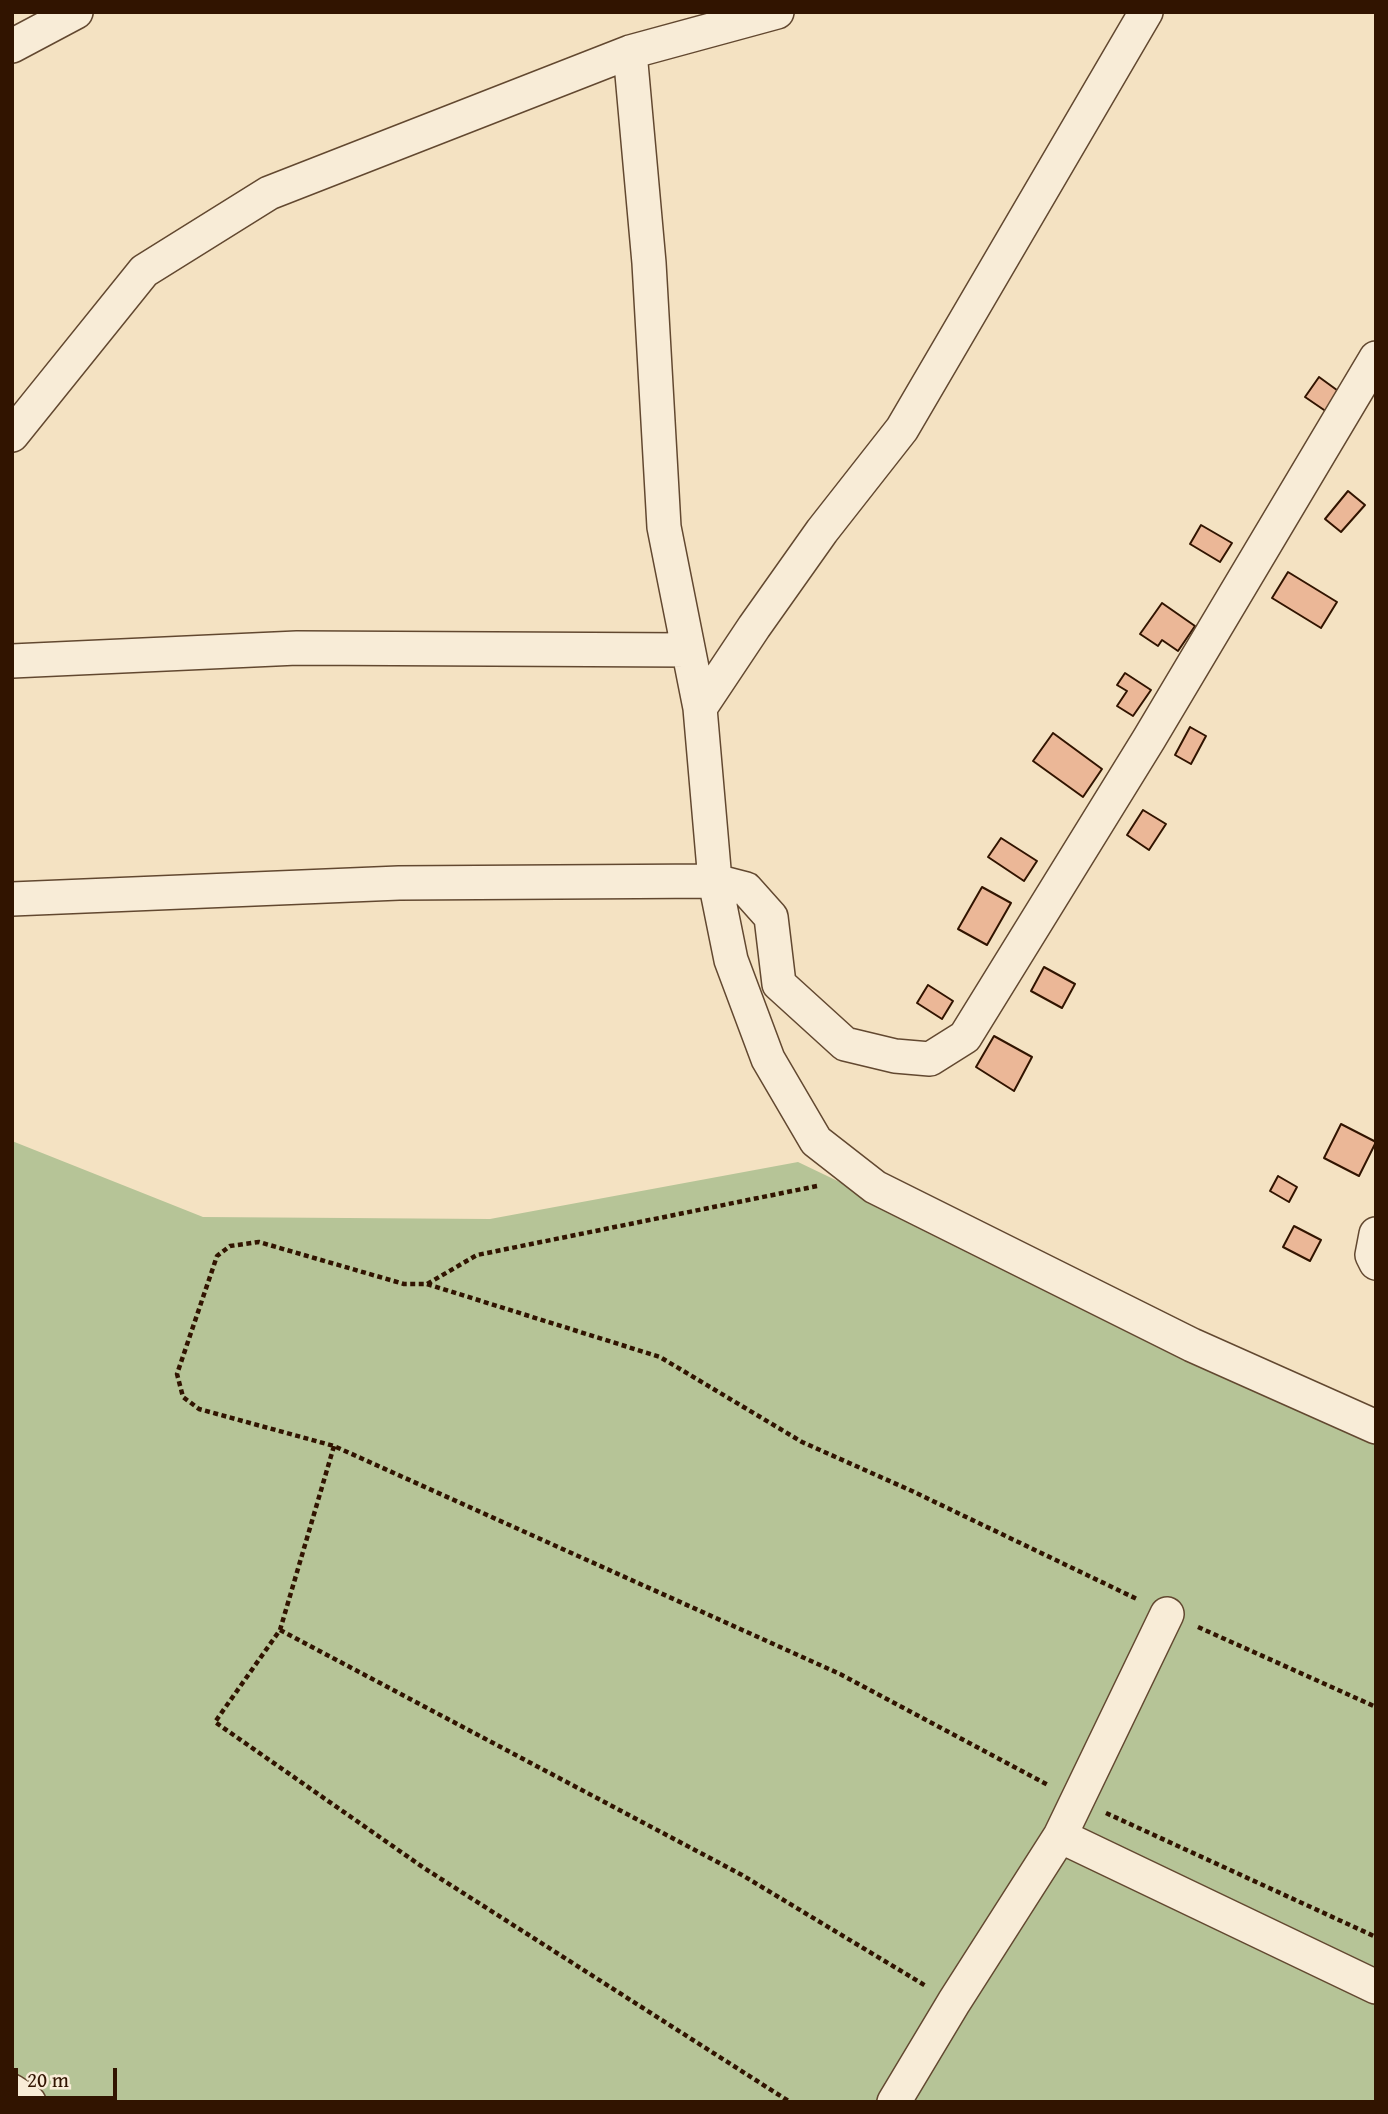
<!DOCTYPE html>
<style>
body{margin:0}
#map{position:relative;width:1388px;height:2114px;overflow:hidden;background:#f4e2c2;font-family:"Gentium Book Plus",serif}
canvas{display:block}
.frame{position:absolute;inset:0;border:14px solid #311400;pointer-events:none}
.scale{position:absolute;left:14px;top:2068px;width:103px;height:32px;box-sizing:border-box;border:4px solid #311400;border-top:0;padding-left:9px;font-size:21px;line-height:24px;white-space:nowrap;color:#311400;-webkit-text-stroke:5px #f8ecd7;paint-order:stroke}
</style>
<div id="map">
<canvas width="1388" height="2114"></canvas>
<div class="frame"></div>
<div class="scale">20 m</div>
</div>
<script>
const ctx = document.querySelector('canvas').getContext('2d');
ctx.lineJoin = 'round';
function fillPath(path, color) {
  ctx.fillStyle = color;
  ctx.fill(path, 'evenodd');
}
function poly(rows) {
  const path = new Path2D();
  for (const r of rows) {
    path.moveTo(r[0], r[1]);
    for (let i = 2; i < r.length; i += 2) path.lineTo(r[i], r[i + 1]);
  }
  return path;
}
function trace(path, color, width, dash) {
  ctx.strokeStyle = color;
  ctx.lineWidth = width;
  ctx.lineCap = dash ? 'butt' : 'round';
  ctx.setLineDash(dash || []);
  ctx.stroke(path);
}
fillPath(poly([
 [12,1141,203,1217,490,1219,798,1162,1376,1439,1376,2102,12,2102]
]), '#b6c497');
const building = poly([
 [1319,377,1341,393,1327,412,1305,397,1319,377],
 [1348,491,1365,505,1341,532,1325,519,1348,491],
 [1201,525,1232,543,1220,562,1190,544,1201,525],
 [1288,572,1337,602,1321,628,1272,598,1288,572],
 [1162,603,1195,626,1178,651,1162,640,1158,646,1140,634,1162,603],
 [1125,673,1151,690,1133,716,1117,706,1127,691,1117,685,1125,673],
 [1190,727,1206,736,1191,764,1175,755,1190,727],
 [1053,733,1102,769,1083,797,1033,761,1053,733],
 [1143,810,1166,824,1149,850,1127,835,1143,810],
 [1001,838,1037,861,1024,881,988,857,1001,838],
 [982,887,1011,903,987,945,958,929,982,887],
 [1044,967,1075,984,1062,1008,1031,991,1044,967],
 [928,985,953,1001,942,1019,917,1003,928,985],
 [994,1036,1032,1057,1014,1091,976,1067,994,1036],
 [1341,1124,1376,1142,1359,1176,1324,1158,1341,1124],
 [1278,1176,1297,1187,1289,1202,1270,1191,1278,1176],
 [1294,1226,1321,1240,1310,1261,1283,1247,1294,1226]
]);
fillPath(building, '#ebb797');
trace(building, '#311400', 2);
const minor = poly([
 [1146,12,902,429,822,531,754,627,700,708,715,881,731,960,768,1059,816,1141,875,1187,1192,1345,1376,1427],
 [12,46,76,12],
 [630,52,649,263,664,527,700,708],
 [12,435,144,271,269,193,630,52,777,12],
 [12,661,297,648,688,650],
 [12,899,399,883,715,881,746,889,771,917,779,984,845,1044,895,1056,930,1059,965,1037,1149,739,1376,358],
 [1376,1234,1372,1255,1376,1263],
 [1060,1836,1376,1987],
 [12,2091,29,2102],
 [894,2102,954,2002,1060,1836,1167,1614]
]);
trace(minor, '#624830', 36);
trace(poly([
 [817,1186,477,1255,427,1284,404,1284,259,1242,230,1246,217,1256,177,1374,183,1397,199,1409,334,1446,840,1674,1048,1785],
 [427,1284,660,1357,802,1442,912,1491,1139,1600],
 [334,1446,280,1630,215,1722,424,1868,790,2102],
 [1198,1627,1376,1707],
 [280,1630,742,1875,926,1986],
 [1106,1813,1376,1937]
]), '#311400', 4.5, [5, 3.5]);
trace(minor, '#f8ecd7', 33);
</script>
